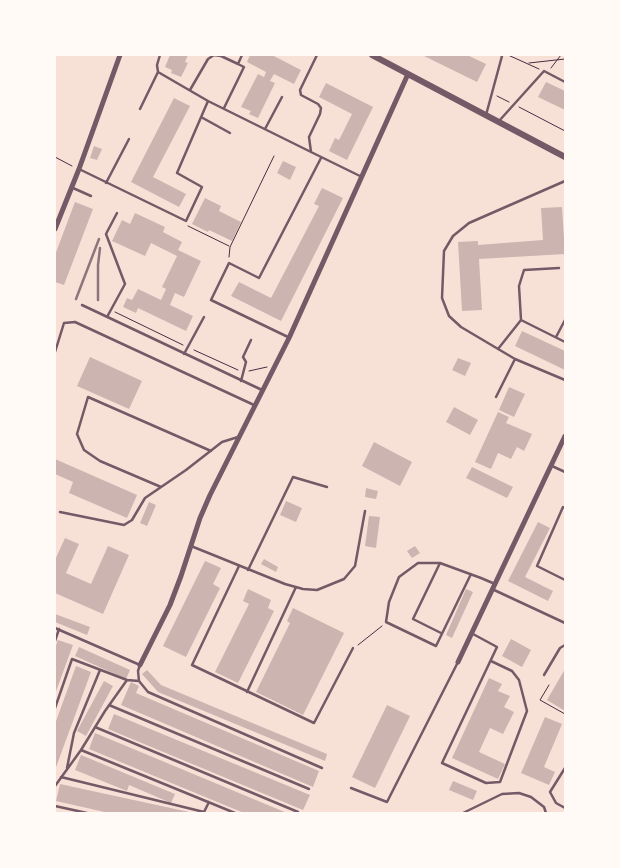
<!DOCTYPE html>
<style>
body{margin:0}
#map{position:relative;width:620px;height:868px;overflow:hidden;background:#f7e1d7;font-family:"Noto Serif",serif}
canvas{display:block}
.frame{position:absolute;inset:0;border:56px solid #fffaf5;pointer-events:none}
</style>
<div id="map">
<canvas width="620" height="868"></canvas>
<div class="frame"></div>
</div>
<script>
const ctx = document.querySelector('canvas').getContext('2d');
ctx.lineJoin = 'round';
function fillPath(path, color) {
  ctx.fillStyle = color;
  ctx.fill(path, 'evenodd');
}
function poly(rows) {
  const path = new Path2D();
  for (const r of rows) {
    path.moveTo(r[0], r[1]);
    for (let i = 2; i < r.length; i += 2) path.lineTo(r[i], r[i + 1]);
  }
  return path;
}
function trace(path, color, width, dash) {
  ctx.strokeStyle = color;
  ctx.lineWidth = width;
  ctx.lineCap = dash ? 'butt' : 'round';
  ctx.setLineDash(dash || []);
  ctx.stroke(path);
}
fillPath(poly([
 [170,55,188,55,185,62,188,63,181,77,171,73,172,70,165,67],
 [250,55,272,55,301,70,294,84,274,74,270,81,275,83,258,118,249,114,251,111,241,107,258,74,264,77,266,72,247,62],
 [422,55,467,55,486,64,477,82],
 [546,82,565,91,565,110,538,97],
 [326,83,373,107,347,160,329,151,335,138,339,140,352,114,319,97],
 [174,98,190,106,153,177,186,194,179,207,131,182],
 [94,146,102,149,97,160,90,158],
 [283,161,296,167,290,180,277,173],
 [322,188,343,198,281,321,231,296,239,282,271,298,319,206,314,204],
 [205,198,221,206,219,211,241,222,232,241,209,230,208,232,192,224],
 [75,202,93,209,64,285,55,282,55,255],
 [562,207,565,254,479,259,482,310,462,311,458,242,478,241,478,245,543,240,541,208],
 [135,213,165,227,163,232,182,242,178,250,201,261,184,297,175,293,170,305,193,316,186,331,138,308,136,313,123,307,127,298,132,300,138,289,161,300,166,289,162,287,177,256,151,243,145,256,112,241,122,220,130,224],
 [522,331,565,351,565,370,515,346],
 [90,357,142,381,129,409,77,386],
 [458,358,471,363,465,376,452,370],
 [509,387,525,394,514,417,499,410],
 [454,407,478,420,470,435,446,422],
 [498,412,509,417,506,423,532,434,524,451,517,447,511,459,498,453,491,469,475,462],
 [374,442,412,462,400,486,362,466],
 [55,459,137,495,127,518,69,493,73,482,55,474],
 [472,467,513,487,507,498,466,478],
 [366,488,378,491,376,499,365,497],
 [286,501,302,508,296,522,280,515],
 [149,502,156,505,147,526,140,523],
 [369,516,380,517,376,548,365,546],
 [538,522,550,528,525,577,553,591,548,601,508,581],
 [65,538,79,544,66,573,91,584,108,546,129,555,103,614,55,593,55,560],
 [415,546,420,553,412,558,407,551],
 [264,559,278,567,276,572,261,564],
 [205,561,221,568,213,584,220,588,186,657,163,646],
 [248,589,271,600,268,608,274,611,238,683,215,672,249,604,243,601],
 [466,589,473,592,452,638,446,635],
 [293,608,344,633,303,715,256,692,290,623,287,621],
 [55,614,90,627,87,635,55,622],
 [511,639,531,650,522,667,502,656],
 [58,640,73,645,55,694,55,648],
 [79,647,130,670,126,679,75,656],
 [76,666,91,672,55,770,55,724],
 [565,669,565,711,547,700],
 [147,670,161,685,327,754,325,761,158,692,142,674],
 [489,678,502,684,498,691,510,696,504,707,514,712,503,734,490,728,479,752,505,764,498,779,452,758],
 [104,681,113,686,86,736,77,731],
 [131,682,139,686,136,693,319,771,313,787,121,705],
 [387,705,410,716,375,788,352,777],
 [114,714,310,795,303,810,108,729],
 [545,717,562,724,544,767,555,772,549,785,521,773],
 [95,733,287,813,244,813,89,749],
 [81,755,175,794,171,803,129,785,127,791,75,770],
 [453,781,477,791,473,800,449,790],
 [60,784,189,812,189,813,109,813,56,801]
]), '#ccb4b1');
trace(poly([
 [508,55,539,69],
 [529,63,565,59],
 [551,68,561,55],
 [497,96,509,102],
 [519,107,565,131],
 [55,157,72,166],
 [188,226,229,246],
 [229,257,230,247,274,156],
 [115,312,183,345],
 [194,350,238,370],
 [249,371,267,367],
 [358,645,382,626],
 [549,685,540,700,565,714]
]), '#4a2c40', 1);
trace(poly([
 [214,55,221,56,238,64,242,55],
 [317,55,300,90,301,95,318,104,321,108,320,114,309,137,311,152,362,177],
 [190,90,208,59,214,55],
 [208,101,311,152],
 [224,108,244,67,238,64],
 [140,109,158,72],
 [486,115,502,56,501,55],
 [201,117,230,133],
 [499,121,544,71,565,82],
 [265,129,282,97],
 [79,169,186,221,202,187,177,173,208,101,158,72,157,65,160,55],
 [106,183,129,139],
 [73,188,91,196],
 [82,305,262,390],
 [107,317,125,284,106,234,117,213],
 [521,320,519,286,524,270,559,268],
 [288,337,211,300,229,263,259,278,321,158],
 [556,337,565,320],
 [498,349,521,320,565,342],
 [55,352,64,323,75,322,254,405],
 [184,354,204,317],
 [515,359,565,380],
 [241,381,246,362,243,357,251,340],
 [496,397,515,359,461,327,449,316,442,298,444,251,453,236,469,223,565,181],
 [552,466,565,472],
 [161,487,100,461,84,450,77,434,88,397,211,451],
 [565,508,563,507,537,566,565,580],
 [60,512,124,525,132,520,145,498,186,470,222,442,238,437],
 [191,546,285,584,303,589,317,590,344,579,355,566,365,511],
 [440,563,413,619,441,633],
 [239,566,192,665,314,723,353,648],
 [248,570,293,477,327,487],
 [471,574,436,646,386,622,389,602,399,577,418,563,440,563,481,578,495,584],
 [492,589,565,623],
 [55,628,140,665,138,671,139,681,148,692,322,768],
 [473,634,497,647,442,763,486,783,500,782,527,711,519,680,512,671,491,661],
 [55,641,59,629],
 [544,675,560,648,565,645],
 [247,692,296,587],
 [109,705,309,789],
 [55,708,72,659,127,680,139,681],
 [95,727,298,812],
 [81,750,235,813],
 [67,768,74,733,100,670],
 [565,768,550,792,556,803,565,808],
 [61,777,204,812,209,802],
 [55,786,81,750,105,711,127,680],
 [351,788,387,802,458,662],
 [55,806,87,813],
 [463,813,502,794,519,793,531,797,544,807,546,813]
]), '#755966', 2.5);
trace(poly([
 [55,229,79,169,120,55],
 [458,662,565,436],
 [140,665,170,605,181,576,200,518,210,495,289,338,408,74]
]), '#755966', 5);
trace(poly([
 [372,55,565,157]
]), '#755966', 6);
trace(poly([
 [76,299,99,239],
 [98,300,98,265,100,248]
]), '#8f747c', 2.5);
</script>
